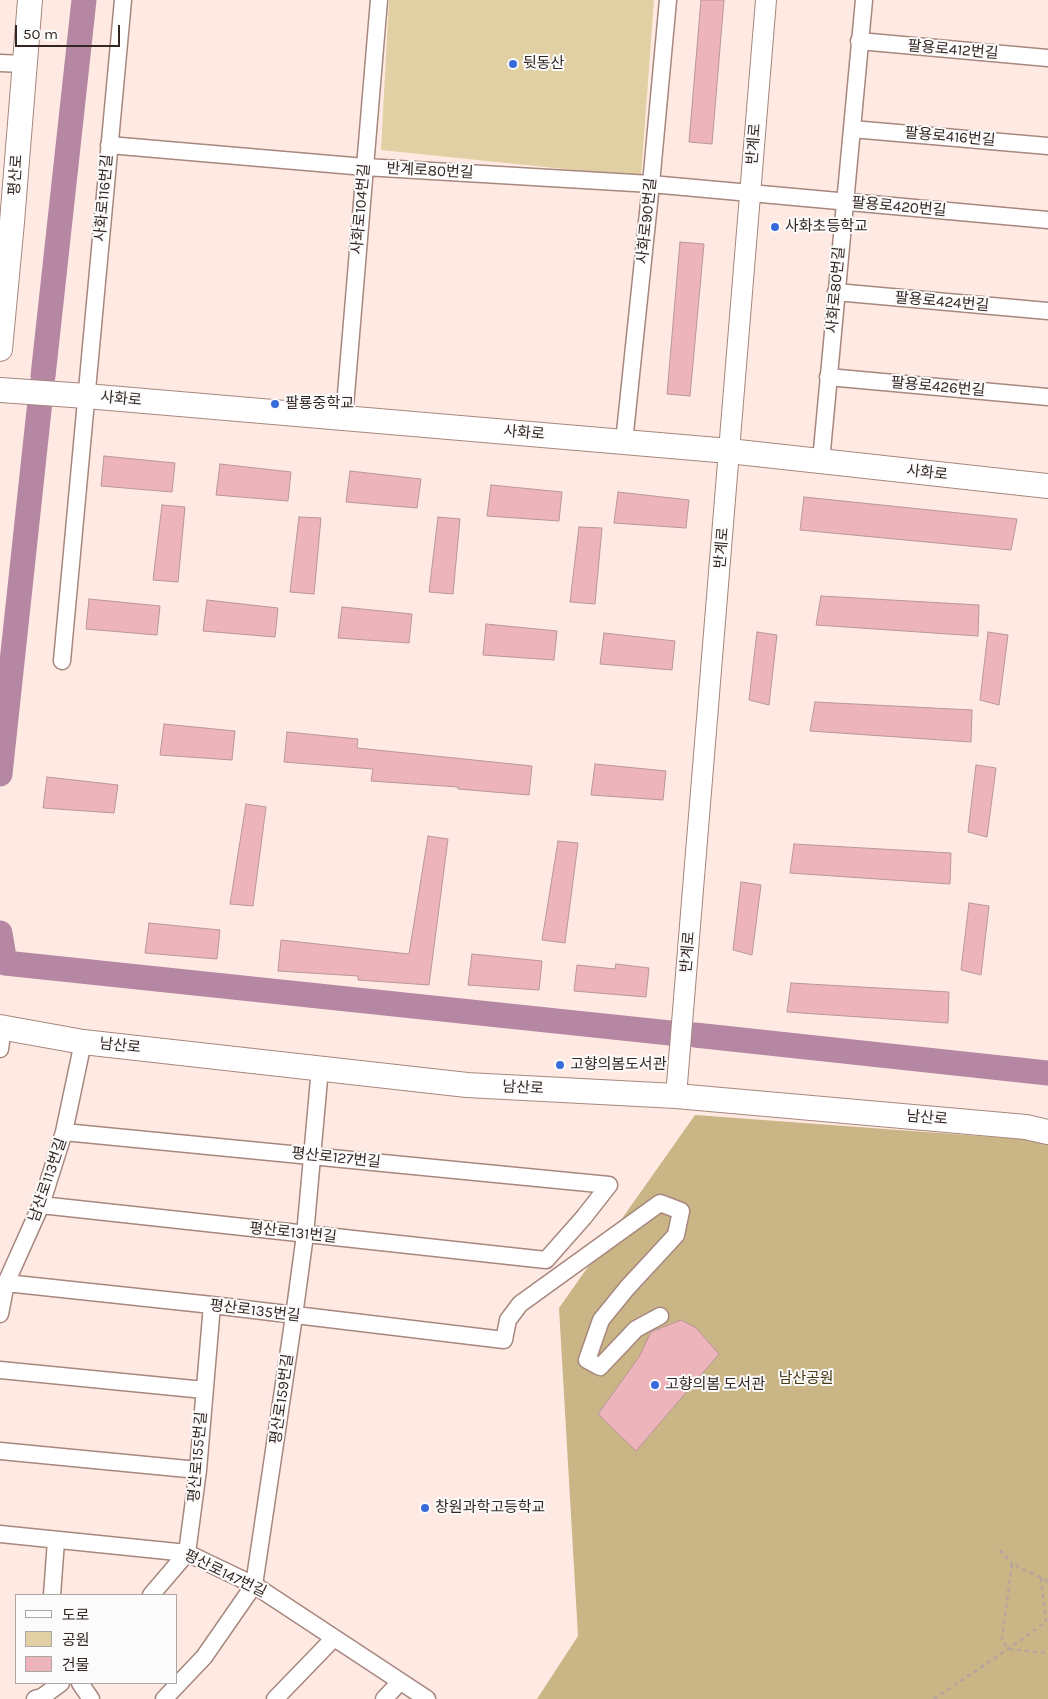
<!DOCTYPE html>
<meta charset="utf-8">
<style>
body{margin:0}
#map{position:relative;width:1048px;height:1699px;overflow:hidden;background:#fee9e3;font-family:Karla,"Noto Sans KR",sans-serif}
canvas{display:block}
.legend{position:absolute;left:15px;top:1594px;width:162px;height:90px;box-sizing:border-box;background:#fbfbfb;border:1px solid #aba6a5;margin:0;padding:6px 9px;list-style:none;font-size:15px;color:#342723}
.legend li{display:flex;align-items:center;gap:10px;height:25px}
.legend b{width:25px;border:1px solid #aba6a5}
.scale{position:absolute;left:15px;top:25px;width:105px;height:22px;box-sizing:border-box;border:2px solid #342723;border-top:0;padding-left:6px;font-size:15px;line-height:18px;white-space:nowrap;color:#342723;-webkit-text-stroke:4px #fbfbfb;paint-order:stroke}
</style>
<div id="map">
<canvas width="1048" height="1699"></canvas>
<ul class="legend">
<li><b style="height:6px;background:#fff"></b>도로</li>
<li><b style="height:14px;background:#e2d0a5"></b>공원</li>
<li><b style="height:14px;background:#edb4bc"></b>건물</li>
</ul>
<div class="scale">50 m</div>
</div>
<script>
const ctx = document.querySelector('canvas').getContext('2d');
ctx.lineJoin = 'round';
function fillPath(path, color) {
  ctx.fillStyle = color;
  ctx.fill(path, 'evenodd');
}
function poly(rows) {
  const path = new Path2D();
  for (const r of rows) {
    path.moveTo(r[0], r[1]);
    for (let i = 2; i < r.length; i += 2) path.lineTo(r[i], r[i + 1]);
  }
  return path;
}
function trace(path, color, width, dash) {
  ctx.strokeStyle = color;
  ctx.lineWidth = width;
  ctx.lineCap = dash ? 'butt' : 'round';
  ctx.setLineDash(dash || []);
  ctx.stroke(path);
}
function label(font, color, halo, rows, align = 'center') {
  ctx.font = font + ' Karla,"Noto Sans KR",sans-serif';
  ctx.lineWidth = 4;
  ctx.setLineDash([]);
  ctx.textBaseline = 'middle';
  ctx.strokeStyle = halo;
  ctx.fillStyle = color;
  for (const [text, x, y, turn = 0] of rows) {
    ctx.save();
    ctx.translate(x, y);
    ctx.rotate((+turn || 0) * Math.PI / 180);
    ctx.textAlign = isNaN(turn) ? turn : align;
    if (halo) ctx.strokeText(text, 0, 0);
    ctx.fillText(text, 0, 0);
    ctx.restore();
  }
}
fillPath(poly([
 [389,0,654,0,641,177,381,150]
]), '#e2d0a5');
fillPath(poly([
 [695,1115,1048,1141,1048,1699,537,1699,578,1636,559,1308]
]), '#c9b585');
trace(poly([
 [43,376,84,0],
 [0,774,40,401],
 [0,933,5,963,670,1033],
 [695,1035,1048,1073]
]), '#b587a2', 25);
const building = poly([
 [701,0,724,0,712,144,689,142,701,0],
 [680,242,704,244,690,396,667,394,680,242],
 [104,456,175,463,172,492,101,486,104,456],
 [220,464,291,472,288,501,216,495,220,464],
 [350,471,421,479,417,508,346,502,350,471],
 [491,485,562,492,559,521,487,516,491,485],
 [618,492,689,500,686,528,614,523,618,492],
 [804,497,1017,519,1011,550,800,530,804,497],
 [162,505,185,507,178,582,153,580,162,505],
 [299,517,321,518,314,594,290,592,299,517],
 [438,517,460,519,453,594,429,592,438,517],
 [579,527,602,528,595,604,570,602,579,527],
 [821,596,979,605,978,636,816,625,821,596],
 [89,599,160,606,157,635,86,629,89,599],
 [207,600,278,608,275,637,203,631,207,600],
 [342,607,412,614,409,643,338,638,342,607],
 [486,624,557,631,554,660,483,655,486,624],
 [757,632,777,635,769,705,749,700,757,632],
 [988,632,1008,635,999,705,980,700,988,632],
 [604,633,675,641,672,670,600,664,604,633],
 [815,702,972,710,971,742,810,731,815,702],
 [164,724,235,731,232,760,160,755,164,724],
 [287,732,358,739,357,748,532,766,529,795,458,789,458,787,371,781,373,769,284,762,287,732],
 [595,764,666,771,663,800,591,795,595,764],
 [976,765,996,768,987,837,968,832,976,765],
 [47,777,118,785,114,813,43,808,47,777],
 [246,804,266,807,253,906,230,904,246,804],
 [428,836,448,839,429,985,358,980,358,976,278,971,281,940,409,954,428,836],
 [558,841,578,843,565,943,542,940,558,841],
 [794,844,951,853,950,884,790,873,794,844],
 [741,882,761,885,752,955,733,950,741,882],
 [969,903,989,906,981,975,961,970,969,903],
 [149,923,220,930,217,959,145,953,149,923],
 [472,954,542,961,539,990,468,985,472,954],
 [616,964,649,968,646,997,574,991,577,965,615,969,616,964],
 [791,983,949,992,948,1023,787,1012,791,983],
 [681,1320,696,1328,719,1354,636,1451,598,1414,639,1357,651,1332,681,1320]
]);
fillPath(building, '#edb4bc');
trace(building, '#b9969b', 1);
const minor = poly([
 [859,41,1048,58],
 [0,63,25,64],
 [852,129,1048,146],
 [109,145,365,167,651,184,1048,220],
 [836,292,1048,311],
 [828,377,1048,397],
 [344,418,379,0],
 [624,442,651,184,668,0],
 [821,461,864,0],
 [62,661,123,0],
 [0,1049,3,1028],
 [64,1132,609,1185],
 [41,1205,546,1260,584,1217,609,1185],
 [6,1283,212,1305,504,1340,508,1320,520,1304,660,1203,681,1211,676,1235,627,1288,601,1320,587,1360,600,1367,636,1329,660,1316],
 [0,1314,6,1283,41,1205,64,1132,83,1042],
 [0,1370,204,1390],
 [0,1451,198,1470],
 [0,1534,187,1553,254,1585,427,1699],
 [52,1595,56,1541],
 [151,1595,187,1553,198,1470,212,1305],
 [80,1683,91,1699],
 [35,1699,42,1697,61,1683],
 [164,1699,204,1657,254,1585,294,1316,305,1235,320,1068],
 [275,1699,334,1638],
 [384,1699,400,1682]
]);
const tertiary = poly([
 [676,1096,766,0]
]);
const secondary = poly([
 [0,349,12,222,30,0],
 [0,390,86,396,624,442,729,451,1048,486],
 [0,1027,83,1042,467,1085,676,1096,1026,1127,1048,1132]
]);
trace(minor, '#a7877e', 19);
trace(tertiary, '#a7877e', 22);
trace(secondary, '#a7877e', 26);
trace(poly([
 [1000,1550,1012,1564],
 [1041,1578,1046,1622,1048,1623],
 [1048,1581,1012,1564,1002,1639,1008,1649,1048,1653],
 [934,1699,1008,1649,1046,1622]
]), '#b6a49e', 2.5, [4, 4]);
trace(minor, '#fff', 16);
trace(tertiary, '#fff', 20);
trace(secondary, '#fff', 24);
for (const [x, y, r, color] of [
 [513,64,5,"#396ada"],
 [775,227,5,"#396ada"],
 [275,404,5,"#396ada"],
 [560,1065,5,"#396ada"],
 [655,1385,5,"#396ada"],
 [425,1508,5,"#396ada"]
]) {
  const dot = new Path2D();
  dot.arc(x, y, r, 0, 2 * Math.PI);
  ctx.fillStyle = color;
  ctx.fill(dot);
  trace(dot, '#fbfbfb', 2);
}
label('15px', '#342723', '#fbfbfb', [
 ["팔용로412번길",953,50,5],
 ["팔용로416번길",950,137,5],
 ["반계로",754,144,-85],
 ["반계로80번길",430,171,3],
 ["평산로",16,175,-86],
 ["사화로116번길",104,198,-85],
 ["팔용로420번길",899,207,5],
 ["사화로104번길",361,209,-85],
 ["사화로90번길",647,221,-84],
 ["사화로80번길",836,290,-85],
 ["팔용로424번길",942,302,5],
 ["팔용로426번길",938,387,5],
 ["사화로",121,399,5],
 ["사화로",524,433,5],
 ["사화로",927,473,6],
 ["반계로",722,548,-85],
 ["반계로",688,952,-85],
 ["남산로",120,1046,6],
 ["남산로",523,1088,3],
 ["남산로",927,1118,5],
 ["평산로127번길",336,1158,6],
 ["남산로113번길",48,1180,-71],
 ["평산로131번길",293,1233,6],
 ["평산로135번길",255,1311,7],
 ["평산로159번길",282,1399,-82],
 ["평산로155번길",198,1457,-85],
 ["평산로147번길",225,1574,26]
]);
label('15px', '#342723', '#fbfbfb', [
 ["뒷동산",523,64],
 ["사화초등학교",785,227],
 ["팔룡중학교",285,404],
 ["고향의봄도서관",570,1065],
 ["고향의봄 도서관",665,1385],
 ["창원과학고등학교",435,1508]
], 'left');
label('15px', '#473811', '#fbfbfb', [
 ["남산공원",806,1379]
]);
</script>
